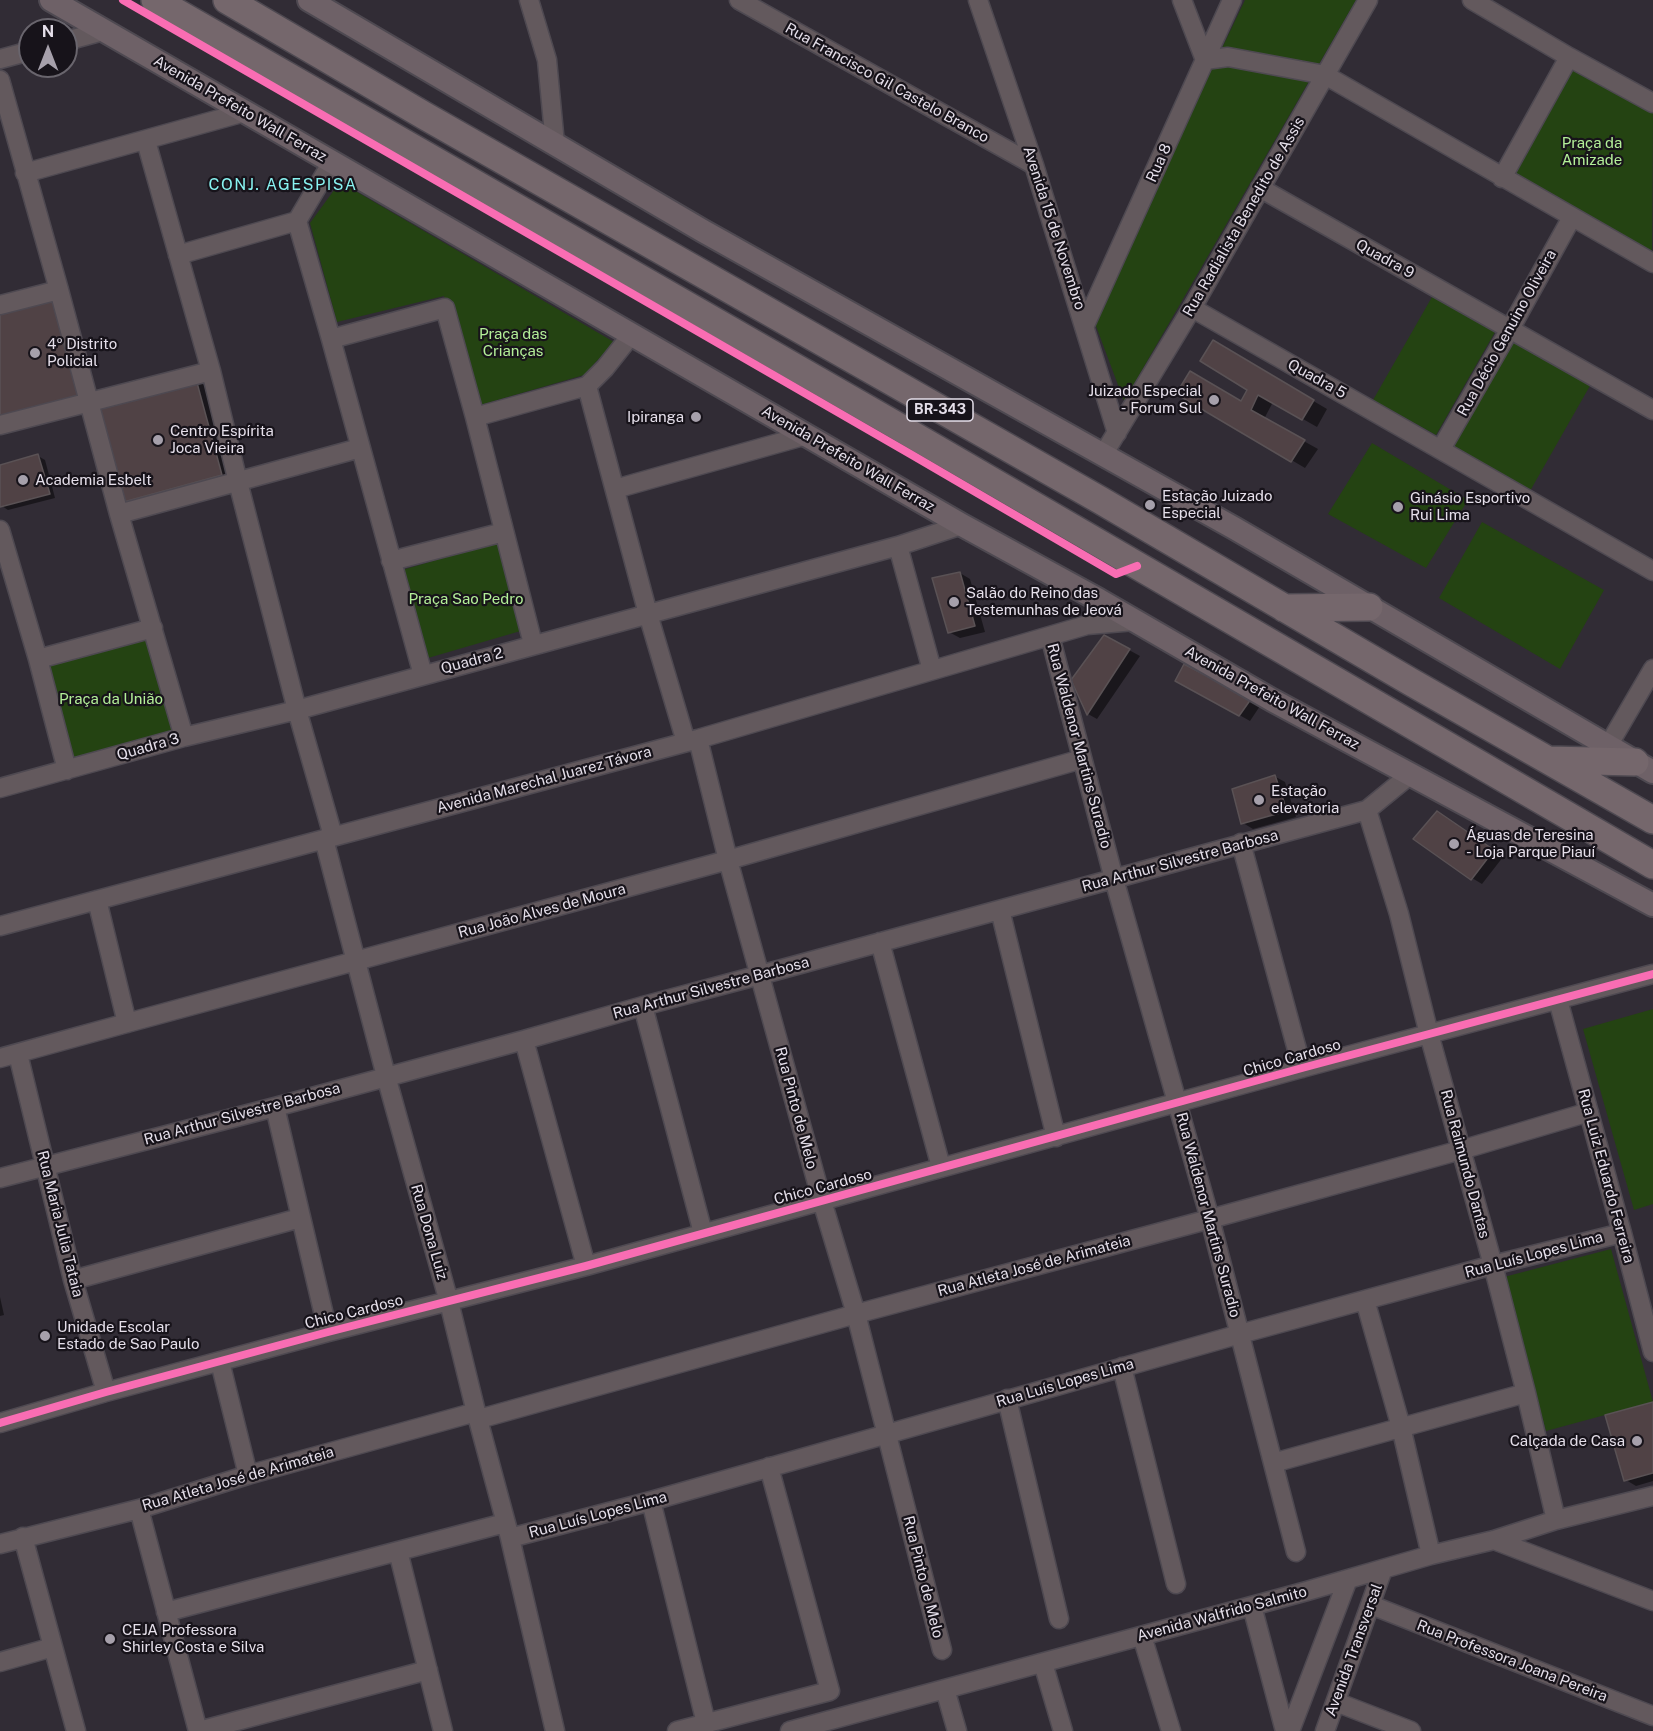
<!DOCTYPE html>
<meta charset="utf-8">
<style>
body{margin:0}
#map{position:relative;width:1653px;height:1731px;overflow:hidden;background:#312c35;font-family:"Public Sans",sans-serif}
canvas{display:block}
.north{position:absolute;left:18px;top:18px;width:60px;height:60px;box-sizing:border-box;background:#17131a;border:2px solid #69656d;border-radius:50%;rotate:0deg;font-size:16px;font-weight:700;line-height:24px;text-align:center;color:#e5dfea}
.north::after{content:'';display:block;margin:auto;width:21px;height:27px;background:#a6a0ab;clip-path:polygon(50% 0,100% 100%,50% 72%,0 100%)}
</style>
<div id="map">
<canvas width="1653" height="1731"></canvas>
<div class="north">N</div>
</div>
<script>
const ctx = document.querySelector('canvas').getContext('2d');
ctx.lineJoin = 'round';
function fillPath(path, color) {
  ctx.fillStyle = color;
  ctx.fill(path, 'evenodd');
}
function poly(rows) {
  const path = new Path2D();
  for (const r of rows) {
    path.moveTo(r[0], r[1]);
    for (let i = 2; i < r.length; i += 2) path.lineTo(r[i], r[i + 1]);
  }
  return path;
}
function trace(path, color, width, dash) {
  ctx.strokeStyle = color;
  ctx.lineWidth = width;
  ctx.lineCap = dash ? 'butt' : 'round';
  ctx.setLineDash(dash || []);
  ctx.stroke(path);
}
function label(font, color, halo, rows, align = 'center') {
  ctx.font = font + ' "Public Sans",sans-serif';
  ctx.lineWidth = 4.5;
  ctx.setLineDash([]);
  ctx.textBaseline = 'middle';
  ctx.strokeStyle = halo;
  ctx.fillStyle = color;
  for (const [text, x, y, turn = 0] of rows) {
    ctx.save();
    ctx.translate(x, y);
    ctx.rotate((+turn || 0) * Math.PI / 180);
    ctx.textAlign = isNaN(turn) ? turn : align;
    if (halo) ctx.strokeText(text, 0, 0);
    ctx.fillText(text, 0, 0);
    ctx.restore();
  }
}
fillPath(poly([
 [1245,0,1356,0,1124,401,1093,318],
 [1573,63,1653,109,1652,254,1508,175],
 [340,182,614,342,584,375,480,405,444,296,337,322,310,223],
 [1432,297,1495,332,1436,435,1373,400],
 [1514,341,1591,384,1530,491,1451,446],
 [1372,443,1468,500,1426,568,1328,514],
 [1482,522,1604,590,1560,669,1439,598],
 [499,542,524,630,428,658,402,570],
 [148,634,176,735,72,764,46,662],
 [1653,1009,1653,1204,1634,1210,1583,1029],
 [1611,1249,1653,1402,1546,1431,1504,1277]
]), '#244312');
fillPath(poly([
 [1213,342,1327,409,1317,427,1273,402,1264,419,1318,449,1305,468,1178,393,1242,403,1249,389],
 [196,380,209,388,235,482,135,510,121,502],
 [38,456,45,460,55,498,8,510,2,506,0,499,0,467],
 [960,573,970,579,985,632,960,638,949,632],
 [1105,637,1140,656,1097,719,1088,714],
 [1185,666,1260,706,1250,721,1177,680],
 [1274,776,1285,782,1296,817,1253,829,1243,823],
 [1447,818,1503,857,1482,884,1472,878],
 [0,1297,4,1315,0,1316],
 [1653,1404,1653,1481,1636,1486,1626,1480]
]), '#0007');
const building = poly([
 [56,295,81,395,0,416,0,311,56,295],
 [1213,340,1314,400,1302,420,1258,395,1251,410,1305,440,1291,462,1176,394,1190,371,1241,401,1247,390,1200,361,1213,340],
 [196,379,222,475,120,503,93,405,196,379],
 [38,454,50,494,0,507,0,465,38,454],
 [960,572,975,626,948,633,932,578,960,572],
 [1104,635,1130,649,1087,715,1071,680,1104,635],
 [1184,664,1251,699,1239,716,1175,681,1184,664],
 [1275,775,1287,811,1241,824,1232,789,1275,775],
 [1437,811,1494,850,1471,880,1413,839,1437,811],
 [1653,1402,1653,1473,1624,1481,1605,1415,1653,1402]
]);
fillPath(building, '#504245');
trace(building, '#5a5255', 1.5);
const minor = poly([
 [529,0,547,60,555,144],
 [739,0,1034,165],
 [978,0,1034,165,1117,433],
 [1182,0,1205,60,1228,57,1325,75,1653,263],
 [1472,0,1569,57,1653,103],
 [66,41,103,31],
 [0,59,30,51],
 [0,80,59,290,119,514,184,737],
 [146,141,211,371,238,482,297,710,333,836],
 [25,173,245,112],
 [1502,178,1569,57],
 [1260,188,1653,410],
 [297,221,331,339,423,675],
 [178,255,297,221,332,162],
 [0,305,59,290],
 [1192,308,1653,571],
 [1085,325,1232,0],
 [331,339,445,308,475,417,533,644],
 [587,386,648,614,686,742],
 [475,417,587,386,605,368,632,334],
 [0,425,211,371],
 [1441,449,1510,329,1572,217],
 [1103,455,1192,308,1368,0],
 [615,489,807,435],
 [119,514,360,448],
 [0,530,38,659,67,770],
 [898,546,932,670],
 [391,561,504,532],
 [1050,636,1114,879,1210,1219,1296,1552],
 [38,659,153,628],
 [698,739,728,860,822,1201,856,1314,942,1650],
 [1608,746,1653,669],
 [0,788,184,737,297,710,898,546,962,525],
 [1367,810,1399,914,1429,1034,1493,1265,1526,1393,1556,1520],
 [324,839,386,1076,449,1302,476,1412,510,1538,555,1731],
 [1241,843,1302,1068],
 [97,900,127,1023],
 [1000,910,1056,1137],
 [0,926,698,739,1087,625,1135,621],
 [880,942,941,1167],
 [1558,1000,1622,1233,1653,1352],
 [643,1006,703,1233],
 [524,1040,586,1266],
 [18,1054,73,1280,106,1392],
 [0,1058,127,1023,728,860,1082,759],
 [275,1107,328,1332],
 [0,1178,275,1107,524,1040,643,1006,760,975,1367,810,1411,774],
 [73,1280,300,1218],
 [1365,1300,1401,1427,1431,1555],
 [220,1362,248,1475],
 [1122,1367,1176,1584],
 [1007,1399,1059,1619],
 [479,1419,856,1314,1210,1219,1461,1150,1589,1112],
 [0,1423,106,1392,328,1332,586,1266,1302,1068,1653,974],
 [1273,1463,1526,1393],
 [651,1501,706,1723],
 [139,1509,198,1731],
 [23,1537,76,1731],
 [510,1538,651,1501,1240,1334,1493,1265,1622,1233],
 [1494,1540,1653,1601],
 [0,1544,139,1509,248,1475,476,1412],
 [398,1551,443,1731],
 [1371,1605,1653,1716],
 [1252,1606,1285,1731],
 [166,1612,505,1523],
 [1142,1636,1171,1731],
 [0,1662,53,1647],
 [1043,1663,1063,1731],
 [945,1689,957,1731],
 [1336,1702,1411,1731],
 [199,1731,428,1670],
 [677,1731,830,1691,769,1467],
 [790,1731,1307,1591,1431,1555,1494,1540,1556,1520,1653,1496],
 [1290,1731,1348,1579],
 [1325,1731,1383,1569]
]);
const major = poly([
 [51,0,962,525,1099,600,1272,700,1653,905],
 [309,0,703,231,1234,528,1653,772]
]);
const highway = poly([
 [155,0,892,423,1653,865],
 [227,0,425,116,1100,500,1411,682,1653,820],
 [1284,608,1369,607],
 [1549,760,1635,762]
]);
trace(minor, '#4e4951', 21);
trace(major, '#4e4951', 26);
trace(highway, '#4e4951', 30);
trace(minor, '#63595d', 18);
trace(major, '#6e6167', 22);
trace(highway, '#75676c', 27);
trace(poly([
 [123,0,912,455,1116,574,1137,566],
 [0,1423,106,1392,328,1332,586,1266,1302,1068,1653,974]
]), '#f96db3', 8);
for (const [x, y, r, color] of [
 [35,353,6,"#a6a0ab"],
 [1214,400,6,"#a6a0ab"],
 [696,417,6,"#a6a0ab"],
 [158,440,6,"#a6a0ab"],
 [23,480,6,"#a6a0ab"],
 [1150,505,6,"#a6a0ab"],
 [1398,507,6,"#a6a0ab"],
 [954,602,6,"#a6a0ab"],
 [1259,800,6,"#a6a0ab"],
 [1454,844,6,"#a6a0ab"],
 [45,1336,6,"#a6a0ab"],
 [1637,1441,6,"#a6a0ab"],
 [110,1639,6,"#a6a0ab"]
]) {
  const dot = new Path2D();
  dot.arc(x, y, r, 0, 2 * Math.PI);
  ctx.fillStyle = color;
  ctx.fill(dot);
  trace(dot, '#17131a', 2);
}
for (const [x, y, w] of [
 [940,410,66]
]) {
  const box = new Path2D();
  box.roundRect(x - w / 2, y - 11, w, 22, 4.5);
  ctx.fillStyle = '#17131a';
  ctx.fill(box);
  trace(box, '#e5dfea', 1.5);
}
label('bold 14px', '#e5dfea', null, [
 ["BR-343",940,410]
]);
label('15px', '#e5dfea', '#17131a', [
 ["Rua Francisco Gil Castelo Branco",887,83,29],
 ["Avenida Prefeito Wall Ferraz",240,109,30],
 ["Rua 8",1159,163,-66],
 ["Rua Radialista Benedito de Assis",1244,217,-60],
 ["Avenida 15 de Novembro",1054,228,72],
 ["Quadra 9",1385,259,29],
 ["Rua Décio Genuino Oliveira",1507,333,-61],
 ["Quadra 5",1317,379,29],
 ["Avenida Prefeito Wall Ferraz",848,459,30],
 ["Quadra 2",472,661,-15],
 ["Avenida Prefeito Wall Ferraz",1272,698,29],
 ["Rua Waldenor Martins Suradio",1079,746,75],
 ["Quadra 3",148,747,-16],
 ["Avenida Marechal Juarez Távora",544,780,-15],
 ["Rua Arthur Silvestre Barbosa",1180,861,-15],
 ["Rua João Alves de Moura",542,911,-15],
 ["Rua Arthur Silvestre Barbosa",711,988,-15],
 ["Chico Cardoso",1292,1058,-16],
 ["Rua Pinto de Melo",796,1108,75],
 ["Rua Arthur Silvestre Barbosa",242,1114,-15],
 ["Rua Raimundo Dantas",1465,1164,75],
 ["Rua Luiz Eduardo Ferreira",1606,1176,75],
 ["Chico Cardoso",823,1187,-15],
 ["Rua Waldenor Martins Suradio",1208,1215,75],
 ["Rua Maria Julia Tataia",60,1224,76],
 ["Rua Dona Luiz",429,1232,74],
 ["Rua Luís Lopes Lima",1534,1255,-15],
 ["Rua Atleta José de Arimateia",1034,1266,-15],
 ["Chico Cardoso",354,1312,-14],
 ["Rua Luís Lopes Lima",1065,1383,-16],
 ["Rua Atleta José de Arimateia",238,1479,-16],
 ["Rua Luís Lopes Lima",598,1515,-15],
 ["Rua Pinto de Melo",923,1577,76],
 ["Avenida Walfrido Salmito",1222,1614,-15],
 ["Avenida Transversal",1354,1650,-70],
 ["Rua Professora Joana Pereira",1512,1661,21]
]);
label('15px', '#b3ef98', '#17131a', [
 ["Praça da",1592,143],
 ["Amizade",1592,160],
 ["Praça das",513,334],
 ["Crianças",513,351],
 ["Praça Sao Pedro",466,599],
 ["Praça da União",111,699]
]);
label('15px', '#e5dfea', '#17131a', [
 ["4º Distrito",47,344],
 ["Policial",47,361],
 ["Juizado Especial",1202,391,"right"],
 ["- Forum Sul",1202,408,"right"],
 ["Ipiranga",684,417,"right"],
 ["Centro Espírita",170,431],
 ["Joca Vieira",170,448],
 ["Academia Esbelt",35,480],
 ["Estação Juizado",1162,496],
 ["Especial",1162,513],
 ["Ginásio Esportivo",1410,498],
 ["Rui Lima",1410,515],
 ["Salão do Reino das",966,593],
 ["Testemunhas de Jeová",966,610],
 ["Estação",1271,791],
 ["elevatoria",1271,808],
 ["Águas de Teresina",1466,835],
 ["- Loja Parque Piauí",1466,852],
 ["Unidade Escolar",57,1327],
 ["Estado de Sao Paulo",57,1344],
 ["Calçada de Casa",1625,1441,"right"],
 ["CEJA Professora",122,1630],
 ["Shirley Costa e Silva",122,1647]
], 'left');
ctx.letterSpacing = '1.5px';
label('16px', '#89f4f2', '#17131a', [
 ["CONJ. AGESPISA",283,185]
]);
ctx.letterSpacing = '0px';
</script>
